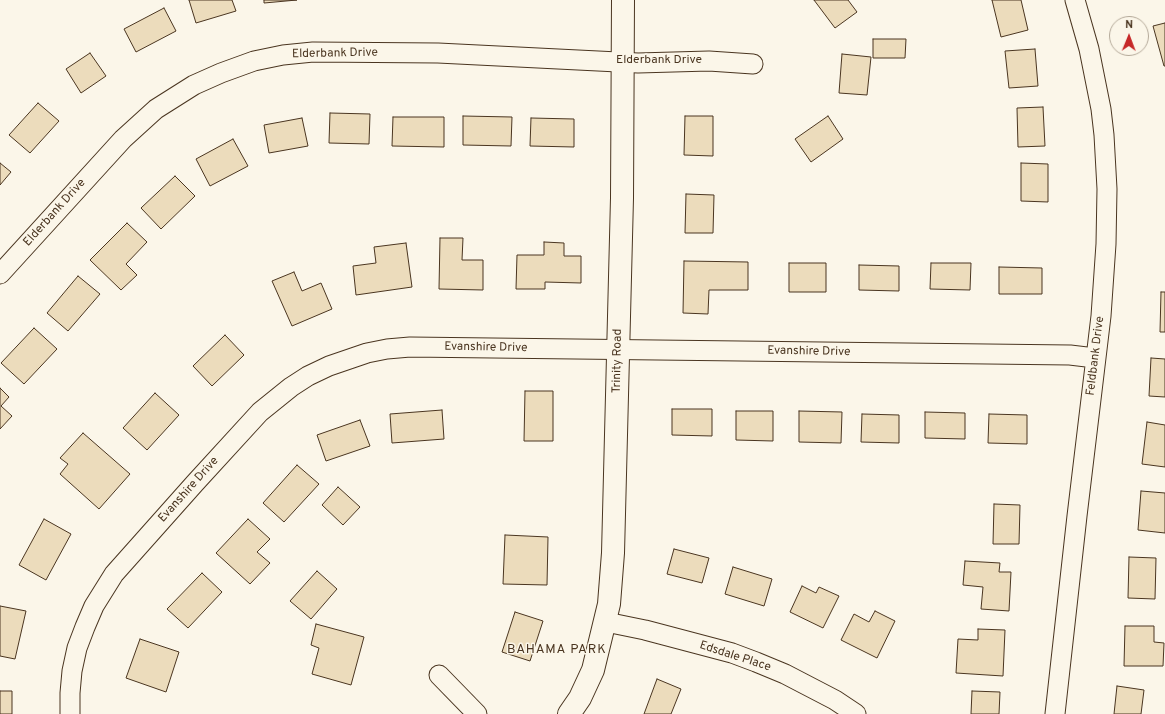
<!DOCTYPE html>
<style>
body{margin:0}
#map{position:relative;width:1165px;height:714px;overflow:hidden;background:#fbf6e9;font-family:Overpass,sans-serif}
canvas{display:block}
.north{position:absolute;left:1109px;top:16px;width:40px;height:40px;box-sizing:border-box;background:#fbf6e9;border:1px solid #b4a999;border-radius:50%;rotate:1deg;font-size:11px;font-weight:700;line-height:16px;text-align:center;color:#4a3520}
.north::after{content:'';display:block;margin:auto;width:14px;height:18px;background:#c62828;clip-path:polygon(50% 0,100% 100%,50% 72%,0 100%)}
</style>
<div id="map">
<canvas width="1165" height="714"></canvas>
<div class="north">N</div>
</div>
<script>
const ctx = document.querySelector('canvas').getContext('2d');
ctx.lineJoin = 'round';
function fillPath(path, color) {
  ctx.fillStyle = color;
  ctx.fill(path, 'evenodd');
}
function poly(rows) {
  const path = new Path2D();
  for (const r of rows) {
    path.moveTo(r[0], r[1]);
    for (let i = 2; i < r.length; i += 2) path.lineTo(r[i], r[i + 1]);
  }
  return path;
}
function trace(path, color, width, dash) {
  ctx.strokeStyle = color;
  ctx.lineWidth = width;
  ctx.lineCap = dash ? 'butt' : 'round';
  ctx.setLineDash(dash || []);
  ctx.stroke(path);
}
function label(font, color, halo, rows, align = 'center') {
  ctx.font = font + ' Overpass,sans-serif';
  ctx.lineWidth = 3;
  ctx.setLineDash([]);
  ctx.textBaseline = 'middle';
  ctx.strokeStyle = halo;
  ctx.fillStyle = color;
  for (const [text, x, y, turn = 0] of rows) {
    ctx.save();
    ctx.translate(x, y);
    ctx.rotate((+turn || 0) * Math.PI / 180);
    ctx.textAlign = isNaN(turn) ? turn : align;
    if (halo) ctx.strokeText(text, 0, 0);
    ctx.fillText(text, 0, 0);
    ctx.restore();
  }
}
const building = poly([
 [189,0,232,0,236,11,196,23,189,0],
 [264,0,297,0,264,3,264,0],
 [814,0,848,0,857,12,835,28,814,0],
 [992,0,1021,0,1028,30,1001,37,992,0],
 [164,8,176,31,136,52,124,29,164,8],
 [1165,23,1165,66,1164,66,1153,26,1165,23],
 [873,39,906,39,905,58,873,58,873,39],
 [1035,49,1038,86,1009,88,1005,51,1035,49],
 [90,53,106,76,81,93,66,69,90,53],
 [842,54,871,57,867,95,839,93,842,54],
 [38,103,59,121,30,153,9,135,38,103],
 [1043,107,1045,146,1018,147,1017,108,1043,107],
 [330,113,370,114,369,144,329,143,330,113],
 [463,116,512,117,511,146,463,145,463,116],
 [685,116,713,116,713,156,684,155,685,116],
 [828,116,843,139,811,162,795,139,828,116],
 [393,117,444,117,444,147,392,146,393,117],
 [302,118,308,146,269,153,264,125,302,118],
 [531,118,574,119,574,147,530,146,531,118],
 [233,139,248,166,210,186,196,159,233,139],
 [0,163,11,172,0,185,0,163],
 [1021,163,1048,164,1048,202,1021,201,1021,163],
 [175,176,195,196,161,229,141,208,175,176],
 [686,194,714,195,713,233,685,233,686,194],
 [127,223,147,242,126,264,137,275,121,290,90,260,127,223],
 [440,238,463,238,462,260,483,260,483,290,439,289,440,238],
 [544,242,564,243,564,256,581,256,581,283,545,282,545,289,516,289,517,255,544,255,544,242],
 [406,243,412,287,356,295,353,266,376,263,374,247,406,243],
 [684,261,748,262,748,290,709,290,708,314,683,313,684,261],
 [789,263,826,263,826,292,789,292,789,263],
 [931,263,971,263,970,290,930,289,931,263],
 [859,265,899,266,899,291,859,290,859,265],
 [999,267,1042,268,1042,294,999,294,999,267],
 [294,272,302,291,321,283,332,309,292,326,272,281,294,272],
 [78,276,100,294,68,331,47,313,78,276],
 [1161,292,1165,292,1165,332,1160,332,1161,292],
 [34,328,57,349,24,384,1,363,34,328],
 [225,335,244,355,212,386,193,366,225,335],
 [1151,358,1165,359,1165,397,1149,396,1151,358],
 [0,388,9,397,1,406,12,416,0,429,0,388],
 [525,391,553,391,553,441,524,441,525,391],
 [155,393,179,415,147,450,123,428,155,393],
 [672,409,712,409,712,436,672,435,672,409],
 [442,410,444,439,392,443,390,414,442,410],
 [736,411,773,411,773,441,736,440,736,411],
 [799,411,842,412,841,443,799,442,799,411],
 [925,412,965,413,965,439,925,438,925,412],
 [862,414,899,415,899,443,861,442,862,414],
 [989,414,1027,415,1027,444,988,443,989,414],
 [360,420,370,446,326,461,317,435,360,420],
 [1147,422,1165,425,1165,467,1142,464,1147,422],
 [83,433,130,474,99,509,60,474,68,464,60,458,83,433],
 [297,465,319,484,284,522,263,503,297,465],
 [338,487,360,507,343,525,322,505,338,487],
 [1141,491,1165,493,1165,533,1138,530,1141,491],
 [994,504,1020,505,1019,544,993,544,994,504],
 [44,519,71,534,46,580,19,565,44,519],
 [248,519,270,539,257,552,270,563,250,584,216,553,248,519],
 [505,535,548,537,547,585,503,584,505,535],
 [674,549,709,558,702,583,667,574,674,549],
 [1129,557,1156,558,1155,599,1128,598,1129,557],
 [965,561,1000,563,999,572,1011,572,1009,611,981,609,983,587,963,585,965,561],
 [733,567,772,579,764,606,725,594,733,567],
 [317,571,337,589,311,619,290,601,317,571],
 [202,573,222,592,188,628,167,609,202,573],
 [802,586,816,593,819,587,839,596,823,628,790,612,802,586],
 [0,606,26,611,15,659,0,656,0,606],
 [875,611,895,621,877,658,841,640,854,614,869,622,875,611],
 [515,612,543,621,530,661,502,652,515,612],
 [316,624,364,637,351,685,312,674,319,648,311,645,316,624],
 [1125,626,1154,626,1154,642,1164,643,1163,666,1124,666,1125,626],
 [978,629,1005,630,1003,676,956,673,958,639,978,640,978,629],
 [140,639,179,652,166,692,126,678,140,639],
 [657,679,681,689,671,714,644,714,657,679],
 [1117,686,1144,690,1141,714,1114,714,1117,686],
 [0,691,12,691,12,714,0,714,0,691],
 [972,691,1000,692,999,714,971,714,972,691]
]);
fillPath(building, '#ecdcbc');
trace(building, '#4a3520', 1);
const minor = poly([
 [0,274,123,139,156,109,194,85,221,73,254,61,283,55,313,52,438,53,638,63,709,61,753,64],
 [606,622,645,630,732,653,756,662,785,674,835,700,856,714],
 [439,675,477,714],
 [70,714,70,693,72,671,77,648,85,627,94,606,114,574,195,483,260,412,291,387,308,376,329,366,367,353,387,349,410,347,1070,355,1095,358],
 [1055,714,1077,516,1101,316,1106,244,1107,189,1104,135,1101,109,1089,49,1075,0]
]);
const tertiary = poly([
 [569,714,580,698,593,670,609,604,613,553,622,198,623,0]
]);
trace(minor, '#4a3520', 21);
trace(tertiary, '#4a3520', 24);
trace(minor, '#fbf6e9', 19);
trace(tertiary, '#fbf6e9', 22);
label('12px', '#4a3520', '#fbf6e9', [
 ["Elderbank Drive",335,54,-1],
 ["Elderbank Drive",659,61],
 ["Elderbank Drive",55,213,-48],
 ["Evanshire Drive",486,348,1],
 ["Evanshire Drive",809,352,1],
 ["Feldbank Drive",1096,356,-83],
 ["Trinity Road",618,361,-89],
 ["Evanshire Drive",189,490,-48],
 ["Edsdale Place",735,657,18]
]);
ctx.letterSpacing = '1px';
label('13px', '#4a3520', '#fbf6e9', [
 ["BAHAMA PARK",557,650]
]);
ctx.letterSpacing = '0px';
</script>
